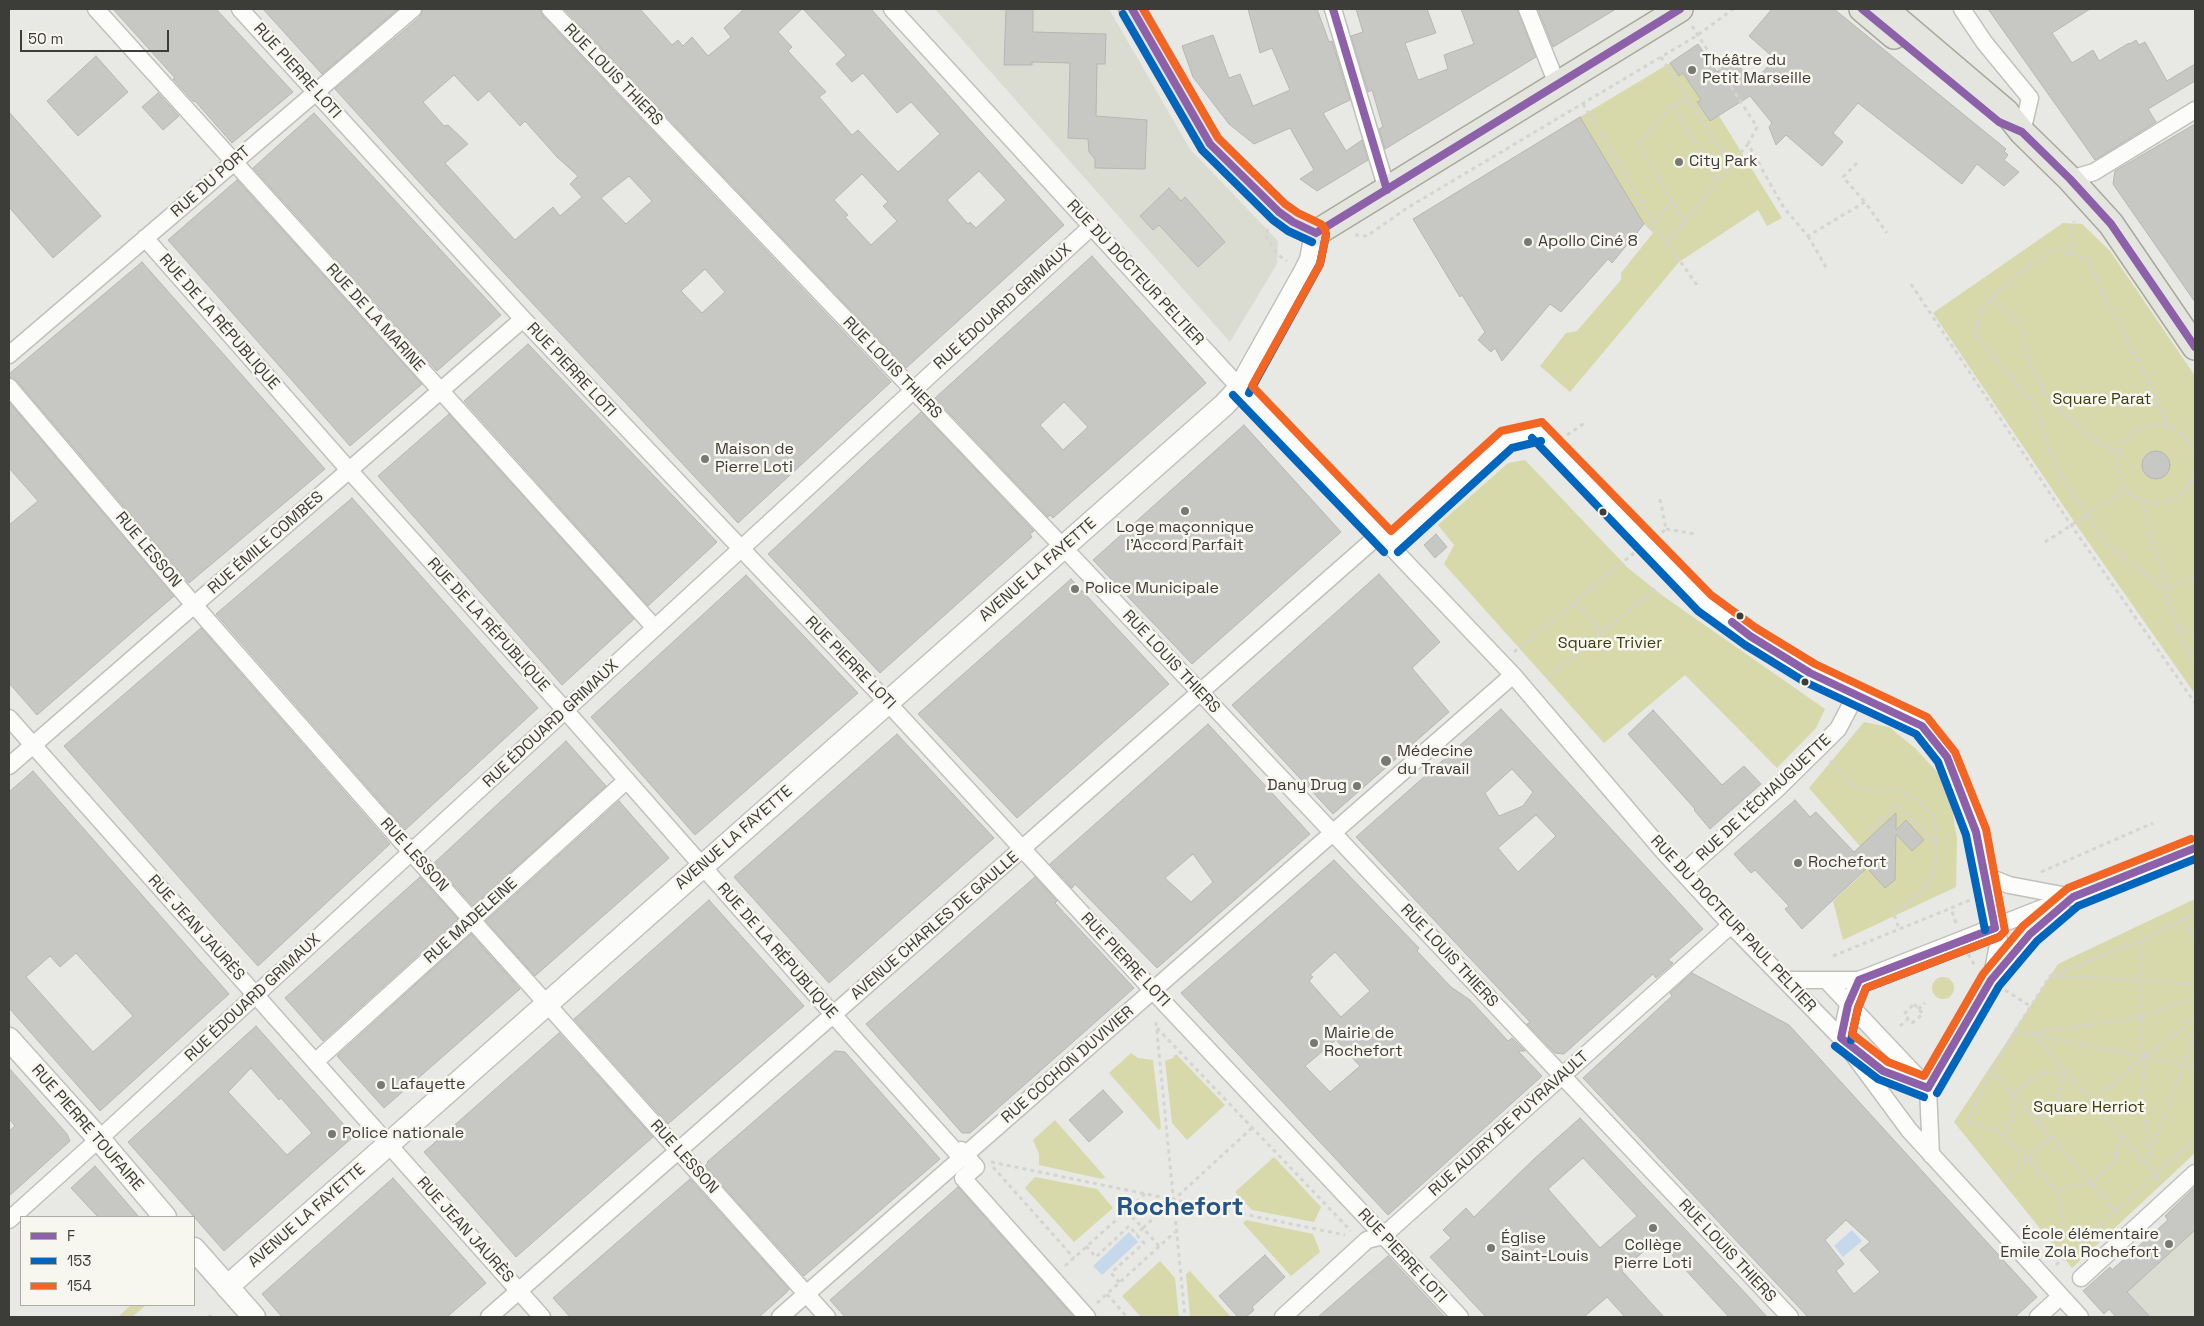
<!DOCTYPE html>
<meta charset="utf-8">
<style>
body{margin:0}
#map{position:relative;width:2204px;height:1326px;overflow:hidden;background:#e8e8e4;font-family:"Space Grotesk",sans-serif}
canvas{display:block}
.frame{position:absolute;inset:0;border:10px solid #3c3c39;pointer-events:none}
.legend{position:absolute;left:20px;top:1216px;width:175px;height:90px;box-sizing:border-box;background:#f7f7ef;border:1px solid #acaca6;margin:0;padding:6px 9px;list-style:none;font-size:15px;color:#3c3c39}
.legend li{display:flex;align-items:center;gap:10px;height:25px}
.legend b{width:25px;border:1px solid #acaca6}
.scale{position:absolute;left:20px;top:30px;width:149px;height:22px;box-sizing:border-box;border:2px solid #3c3c39;border-top:0;padding-left:6px;font-size:15px;line-height:18px;white-space:nowrap;color:#3c3c39;-webkit-text-stroke:4px #f7f7ef;paint-order:stroke}
</style>
<div id="map">
<canvas width="2204" height="1326"></canvas>
<div class="frame"></div>
<ul class="legend">
<li><b style="height:6px;background:#8d61a9"></b>F</li>
<li><b style="height:6px;background:#0065bd"></b>153</li>
<li><b style="height:6px;background:#f26522"></b>154</li>
</ul>
<div class="scale">50 m</div>
</div>
<script>
const ctx = document.querySelector('canvas').getContext('2d');
ctx.lineJoin = 'round';
function fillPath(path, color) {
  ctx.fillStyle = color;
  ctx.fill(path, 'evenodd');
}
function poly(rows) {
  const path = new Path2D();
  for (const r of rows) {
    if (r.length === 3) {
      path.moveTo(r[0] + r[2], r[1]);
      path.arc(r[0], r[1], r[2], 0, 2 * Math.PI);
      continue;
    }
    path.moveTo(r[0], r[1]);
    for (let i = 2; i < r.length; i += 2) path.lineTo(r[i], r[i + 1]);
  }
  return path;
}
function trace(path, color, width, dash) {
  ctx.strokeStyle = color;
  ctx.lineWidth = width;
  ctx.lineCap = dash ? 'butt' : 'round';
  ctx.setLineDash(dash || []);
  ctx.stroke(path);
}
function label(font, color, halo, rows, align = 'center') {
  ctx.font = font + ' "Space Grotesk",sans-serif';
  ctx.lineWidth = 5;
  ctx.setLineDash([]);
  ctx.textBaseline = 'middle';
  ctx.strokeStyle = halo;
  ctx.fillStyle = color;
  for (const [text, x, y, turn = 0] of rows) {
    ctx.save();
    ctx.translate(x, y);
    ctx.rotate((+turn || 0) * Math.PI / 180);
    ctx.textAlign = isNaN(turn) ? turn : align;
    if (halo) ctx.strokeText(text, 0, 0);
    ctx.fillText(text, 0, 0);
    ctx.restore();
  }
}
fillPath(poly([
 [935,9,1109,9,1190,149,1278,241,1277,264,1230,342],
 [2195,1187,2195,1317,2116,1317,2109,1310,2104,1314,2083,1291,2110,1267,2112,1270,2168,1220,2165,1216]
]), '#dbdcd1');
fillPath(poly([
 [1670,63,1679,76,1683,73,1701,100,1697,103,1710,121,1719,116,1782,218,1767,226,1758,210,1679,262,1570,392,1540,366,1566,333,1577,331,1621,280,1621,273,1653,233,1644,224,1580,117],
 [2063,223,2082,224,2110,251,2195,376,2195,694,2075,523,1933,313],
 [1525,460,1628,568,1663,596,1825,709,1816,728,1777,768,1685,675,1604,743,1444,564,1454,545,1438,525,1508,463],
 [1864,722,1889,727,1916,749,1948,784,1957,839,1956,887,1843,940,1833,901,1862,874,1865,852,1809,788],
 [2195,899,2195,1153,2072,1268,1954,1122,2058,964],
 [1943,988,11],
 [1131,1053,1138,1058,1153,1060,1161,1128,1159,1130,1109,1073],
 [1176,1054,1225,1105,1187,1140,1172,1123,1165,1061,1173,1058],
 [1055,1120,1105,1177,1102,1179,1039,1165,1039,1154,1033,1140],
 [1274,1157,1321,1207,1314,1222,1252,1210,1235,1192],
 [1035,1177,1097,1189,1113,1208,1074,1242,1025,1188],
 [1246,1220,1313,1234,1320,1252,1291,1276,1243,1223],
 [1160,1261,1175,1278,1179,1317,1141,1317,1122,1296],
 [1190,1271,1215,1299,1231,1317,1190,1317,1186,1274],
 [131,1305,146,1305,132,1317,118,1317]
]), '#d7d9aa');
fillPath(poly([
 [1852,1230,1862,1241,1843,1257,1834,1246],
 [1129,1232,1138,1242,1102,1275,1093,1266]
]), '#c6d8ec');
const building = poly([
 [113,9,216,9,293,92,232,143,195,101,194,102,173,79,175,78,113,9],
 [263,9,398,9,322,74,263,9],
 [423,9,540,9,543,16,891,382,738,523,419,182,335,89,420,17,423,9],
 [454,75,478,101,489,91,520,126,525,121,557,157,578,176,570,184,582,197,560,216,553,207,515,240,445,163,468,144,448,125,444,126,423,102,454,75],
 [629,176,652,201,626,224,601,198,629,176],
 [705,269,725,292,702,313,681,291,705,269],
 [564,9,640,9,672,45,678,40,683,46,692,37,708,56,731,37,724,28,744,9,802,9,778,32,792,47,788,51,826,92,819,97,852,135,858,130,898,172,940,134,911,102,897,113,863,73,852,82,836,64,846,55,803,9,871,9,1064,225,906,368,564,9],
 [979,171,1006,200,976,228,970,222,968,224,947,200,979,171],
 [862,174,888,202,883,206,897,221,871,245,845,217,848,215,834,200,862,174],
 [1006,9,1033,9,1033,32,1106,34,1105,64,1097,64,1096,116,1147,120,1145,169,1095,168,1095,159,1089,152,1088,139,1068,138,1070,63,1032,62,1032,65,1004,65,1006,9],
 [1248,9,1317,9,1329,42,1332,41,1350,100,1323,113,1346,151,1362,140,1368,160,1317,191,1300,179,1314,170,1290,128,1254,144,1229,124,1193,77,1182,46,1213,35,1229,78,1240,74,1253,106,1290,90,1272,48,1260,53,1248,9],
 [1356,9,1427,9,1436,33,1405,43,1418,80,1448,69,1444,55,1474,44,1461,9,1517,9,1536,57,1385,149,1379,129,1383,127,1372,90,1368,92,1351,36,1363,32,1356,9],
 [1538,9,1616,9,1553,47,1538,9],
 [1772,9,1834,9,2006,149,2004,151,2008,155,2004,160,2019,172,2004,186,1977,164,1962,184,1858,103,1833,133,1843,142,1822,166,1786,135,1776,145,1769,127,1772,123,1750,96,1710,121,1697,102,1701,100,1683,73,1679,76,1670,63,1698,44,1717,72,1730,58,1754,81,1775,59,1749,36,1772,9],
 [1988,9,2090,9,2052,33,2072,63,2093,50,2099,61,2129,43,2130,44,2136,40,2139,45,2145,42,2167,81,2195,64,2195,81,2148,109,2156,122,2095,160,1988,9],
 [96,56,128,92,78,136,47,101,96,56],
 [158,93,179,116,163,130,142,107,158,93],
 [9,112,101,216,53,258,9,207,9,112],
 [314,113,501,315,437,371,253,168,314,113],
 [1580,117,1644,224,1612,263,1608,259,1561,312,1550,304,1502,361,1495,348,1491,352,1478,340,1485,332,1462,295,1460,297,1413,219,1580,117],
 [2195,124,2195,302,2113,184,2115,171,2195,124],
 [237,180,422,384,350,446,168,240,237,180],
 [1169,188,1181,201,1185,197,1225,242,1198,267,1159,225,1153,230,1140,216,1169,188],
 [1092,256,1206,383,1053,518,1050,515,1048,517,935,398,1092,256],
 [1064,402,1088,427,1063,450,1040,425,1064,402],
 [142,262,325,469,189,583,17,381,9,377,9,374,142,262],
 [528,344,717,542,648,606,464,401,528,344],
 [9,402,174,596,37,715,9,683,9,525,38,501,9,468,9,402],
 [921,412,1034,531,1030,534,1032,537,880,673,768,554,921,412],
 [449,414,634,619,562,685,378,476,449,414],
 [1244,425,1341,532,1192,664,1093,560,1244,425],
 [2156,465,14],
 [352,498,538,708,405,830,216,614,352,498],
 [1436,534,1447,547,1435,558,1424,545,1436,534],
 [1379,574,1440,642,1412,668,1449,712,1333,814,1232,705,1379,574],
 [746,575,858,693,695,835,591,717,746,575],
 [1071,579,1169,684,1017,818,918,714,1071,579],
 [201,628,390,844,258,966,219,923,64,746,201,628],
 [1501,709,1703,929,1668,960,1673,963,1656,978,1653,974,1564,1054,1555,1053,1527,1024,1530,1022,1356,837,1501,709],
 [1512,769,1533,792,1523,806,1499,816,1485,793,1512,769],
 [1536,815,1556,836,1518,872,1498,848,1536,815],
 [1653,710,1722,785,1744,766,1761,784,1710,829,1694,810,1695,809,1628,734,1653,710],
 [1208,724,1310,834,1157,968,1075,884,1072,888,1050,864,1208,724],
 [1193,854,1213,882,1191,902,1165,878,1193,854],
 [897,734,994,838,829,983,734,877,897,734],
 [566,741,606,786,473,906,434,863,566,741],
 [33,771,229,994,100,1111,9,1008,9,792,33,771],
 [76,953,133,1016,93,1052,26,977,50,956,60,967,76,953],
 [1795,800,1810,817,1816,812,1854,852,1896,813,1896,830,1906,820,1924,840,1912,851,1896,834,1895,880,1885,888,1867,868,1802,929,1785,909,1789,906,1755,870,1751,873,1734,854,1795,800],
 [619,801,669,858,535,976,486,921,619,801],
 [1334,860,1419,948,1417,951,1451,987,1470,1000,1508,1041,1512,1038,1525,1051,1518,1051,1542,1076,1388,1215,1181,993,1334,860],
 [1335,952,1370,991,1341,1017,1309,981,1313,977,1310,975,1335,952],
 [1336,1040,1360,1066,1330,1092,1305,1066,1336,1040],
 [420,877,458,919,323,1041,285,998,420,877],
 [1035,877,1057,901,1055,903,1134,988,970,1133,962,1133,866,1024,1035,877],
 [709,900,804,1006,668,1124,574,1019,709,900],
 [471,934,520,989,384,1108,337,1056,471,934],
 [1692,973,1789,1025,2037,1297,2015,1317,1808,1317,1583,1078,1672,996,1670,993,1692,973],
 [1846,1220,1870,1242,1860,1250,1880,1272,1854,1294,1836,1271,1844,1264,1825,1240,1846,1220],
 [256,1026,354,1136,224,1251,128,1142,256,1026],
 [251,1068,279,1100,281,1098,312,1133,287,1155,228,1092,251,1068],
 [559,1033,653,1137,516,1257,424,1152,559,1033],
 [835,1051,845,1052,940,1159,804,1276,705,1166,708,1163,707,1162,835,1051],
 [9,1068,67,1134,70,1141,9,1196,9,1131,15,1126,9,1119,9,1068],
 [1103,1090,1123,1112,1089,1142,1069,1120,1103,1090],
 [1580,1118,1749,1297,1767,1317,1729,1317,1657,1239,1622,1271,1664,1317,1625,1317,1607,1297,1584,1317,1486,1317,1430,1257,1451,1238,1443,1230,1466,1208,1474,1217,1534,1159,1580,1118],
 [1583,1158,1637,1216,1600,1248,1548,1189,1583,1158],
 [95,1166,139,1217,98,1217,71,1188,95,1166],
 [393,1178,486,1283,447,1317,282,1317,262,1294,393,1178],
 [690,1179,789,1289,786,1293,759,1317,570,1317,553,1298,690,1179],
 [958,1187,1074,1317,845,1317,830,1300,958,1187],
 [2195,1187,2195,1230,2127,1292,2150,1317,2116,1317,2109,1309,2104,1314,2083,1291,2110,1267,2112,1270,2168,1220,2165,1216,2195,1187],
 [1265,1255,1285,1277,1252,1307,1254,1310,1246,1317,1238,1317,1219,1296,1265,1255],
 [1388,1256,1445,1317,1318,1317,1374,1268,1388,1256]
]);
fillPath(building, '#c7c7c4');
trace(building, '#b6b6b3', 1);
const street = poly([
 [96,9,655,628],
 [240,9,523,319,888,703,1169,1008,1460,1317],
 [550,9,1063,547,1790,1317],
 [892,9,1240,388,1513,675,1663,851,1731,925,1841,1038,1909,1130,2080,1317],
 [1333,9,1387,190],
 [1527,9,1557,84],
 [1962,9,1984,42,2030,98,2022,132],
 [2070,179,2094,172,2195,110],
 [145,238,349,470,565,710,852,1036,957,1153,961,1150,976,1167,963,1178,1087,1317],
 [9,355,413,9],
 [9,387,194,605,411,852,827,1317],
 [1391,545,1507,439,1539,431,1704,603,1750,636,1810,673,1922,726,1947,757,1976,832,1999,940,1991,980],
 [9,718,542,1317],
 [9,766,523,319],
 [1684,872,1777,789,1838,729,1856,695],
 [1984,875,2009,885,2073,897],
 [1785,980,1859,980,2195,848],
 [1827,981,1928,1088],
 [1841,1038,1848,1005,1859,980],
 [1857,1051,1883,1071,1921,1085],
 [315,1062,627,780],
 [1931,1155,1928,1088,1991,980,2030,934,2061,907],
 [9,1220,99,1139,1091,227],
 [2081,1278,2195,1173],
 [489,1317,1380,534],
 [780,1317,1513,675],
 [1283,1317,1367,1240,1383,1236,1731,925],
 [2038,1317,2061,1296]
]);
const secondary = poly([
 [9,1039,99,1139,165,1217],
 [194,1249,254,1317],
 [227,1287,1224,405,1240,388,1305,272,1311,260,1316,233]
]);
const primary = poly([
 [1132,9,1210,144,1279,212,1293,222,1316,233,1680,9],
 [1862,9,1894,36],
 [1885,9,2006,112,2022,132,2070,179,2111,224,2195,347]
]);
trace(street, '#c0c0be', 19);
trace(secondary, '#c0c0be', 25);
trace(primary, '#a8a89b', 28);
trace(poly([
 [1692,26,1757,127,1748,144,1784,208,1808,236,1865,202,1887,233],
 [1661,57,1730,165],
 [1583,104,1667,243],
 [1674,106,1717,181],
 [1857,163,1843,177,1865,202],
 [1684,221,1639,144,1668,109,1687,98],
 [1268,229,1265,235,1278,255,1287,261],
 [1649,229,1672,201],
 [1355,235,1367,236,1407,208,1698,35,1733,9],
 [1808,236,1827,269],
 [2070,254,2074,221],
 [1911,284,2071,525,2195,703],
 [1697,285,1667,243,1748,144],
 [1991,297,2021,325,2029,364,2050,401,2096,441,2119,452],
 [2156,464,39],
 [2169,427,2134,352,2103,295,2089,260,2058,249,2034,261,1991,297,1980,313,1974,333,2035,406,2054,463,2087,516,2107,544,2165,589,2182,641,2195,664],
 [1567,435,1586,422],
 [1660,499,1666,529,1661,533],
 [2142,501,2153,548,2163,570,2165,589,2195,577],
 [1666,529,1696,534],
 [2045,542,2106,503,2124,488],
 [1575,601,1602,633],
 [2178,626,2195,636],
 [1514,652,1634,553],
 [1547,678,1655,589],
 [1830,761,1857,788,1871,791,1899,790,1919,801,1932,815,1937,833,1936,865,1929,881,1915,897,1894,914,1899,929],
 [1870,830,1897,804,1937,844],
 [2041,872,2153,823],
 [2183,920,2195,941],
 [1956,923,1951,908,1972,899],
 [1968,954,1975,966],
 [1833,956,1951,908],
 [2051,976,2141,980,2195,985],
 [2005,990,2030,1006],
 [2195,998,2142,1017,2032,1033,2155,1175,2195,1138],
 [1914,1004,1923,1014,1912,1023,1904,1014,1914,1004],
 [1918,1009,1925,1003],
 [1156,1022,1185,1317],
 [1900,1026,1908,1019],
 [1157,1028,1351,1231],
 [2015,1031,2050,976,2141,941,2195,914],
 [1992,1070,2116,1211],
 [2091,1101,2145,1057,2141,1039,2141,941],
 [2003,1137,2012,1119,2013,1094,2045,1072,2065,1072,2056,1101,2037,1123],
 [2149,1156,2142,1091,2145,1057,2161,1046,2195,1016],
 [991,1162,1345,1235],
 [2146,1165,2195,1034],
 [993,1167,1074,1258],
 [2006,1180,2050,1138],
 [2058,1192,2067,1187,2091,1183,2112,1165,2121,1137],
 [1126,1211,1143,1228,1136,1234],
 [1086,1246,1096,1257,1129,1226,1144,1243,1111,1273,1120,1283],
 [1159,1246,1143,1228,1253,1127],
 [2068,1254,2060,1243,2063,1228,2058,1192,2029,1160,1996,1130,1967,1122,1992,1070,2015,1031,2195,1067],
 [2056,1265,2155,1175,2160,1181],
 [1065,1266,1145,1194],
 [1107,1294,1127,1317],
 [1097,1303,1175,1232],
 [209,1317,211,1315]
]), '#d4d4d3', 3, [4, 4]);
trace(street, '#fcfcfb', 16);
trace(secondary, '#fcfcfb', 22);
trace(primary, '#e5e5df', 25);
trace(poly([
 [1132,9,1210,144,1279,212,1293,222,1316,233],
 [1333,9,1387,190],
 [1862,9,1999,122,2022,132,2070,179,2111,224,2195,347],
 [1316,233,1680,9],
 [1732,622,1750,636,1810,673,1922,726,1947,757,1976,832,1995,928,1859,980,1848,1005,1841,1038,1883,1071,1928,1088,1991,980,2030,934,2073,897,2195,848]
]), '#8d61a9', 8);
trace(poly([
 [1123,14,1202,150,1273,220,1288,231,1312,242],
 [1249,393,1320,264,1326,235],
 [1233,395,1384,552],
 [1532,438,1698,611,1745,645,1805,682,1916,734,1938,762,1966,835,1985,930],
 [1398,552,1512,448,1541,441],
 [1851,1040,1858,1008,1866,988,1999,937],
 [1835,1046,1878,1079,1924,1097],
 [1937,1093,1999,986,2037,941,2078,906,2195,859]
]), '#0065bd', 8);
trace(poly([
 [1143,9,1218,138,1285,204,1298,213,1321,224,1325,229,1326,235,1320,264,1252,386,1391,531,1501,431,1542,422,1711,595,1756,628,1815,664,1927,717,1955,752,1986,829,2005,931,1999,937,1866,988,1858,1008,1852,1034,1888,1062,1924,1076,1983,974,2023,926,2068,888,2191,839]
]), '#f26522', 8);
for (const [x, y, r, color] of [
 [1692,70,5,"#787875"],
 [1679,162,5,"#787875"],
 [1528,242,5,"#787875"],
 [705,459,5,"#787875"],
 [1185,511,5,"#787875"],
 [1603,512,4.5,"#3c3c39"],
 [1075,589,5,"#787875"],
 [1740,616,4.5,"#3c3c39"],
 [1805,682,4.5,"#3c3c39"],
 [1386,761,6,"#787875"],
 [1357,786,5,"#787875"],
 [1798,863,5,"#787875"],
 [1314,1043,5,"#787875"],
 [381,1085,5,"#787875"],
 [332,1134,5,"#787875"],
 [1653,1228,5,"#787875"],
 [2169,1244,5,"#787875"],
 [1491,1248,5,"#787875"]
]) {
  const dot = new Path2D();
  dot.arc(x, y, r, 0, 2 * Math.PI);
  ctx.fillStyle = color;
  ctx.fill(dot);
  trace(dot, '#f7f7ef', 2);
}
label('16px', '#3c3c39', '#f7f7ef', [
 ["Théâtre du",1702,61],
 ["Petit Marseille",1702,79],
 ["City Park",1689,162],
 ["Apollo Ciné 8",1538,242],
 ["Maison de",715,450],
 ["Pierre Loti",715,468],
 ["Loge maçonnique",1185,528,"center"],
 ["l'Accord Parfait",1185,546,"center"],
 ["Police Municipale",1085,589],
 ["Médecine",1397,752],
 ["du Travail",1397,770],
 ["Dany Drug",1347,786,"right"],
 ["Rochefort",1808,863],
 ["Mairie de",1324,1034],
 ["Rochefort",1324,1052],
 ["Lafayette",391,1085],
 ["Police nationale",342,1134],
 ["École élémentaire",2159,1235,"right"],
 ["Emile Zola Rochefort",2159,1253,"right"],
 ["Église",1501,1239],
 ["Saint-Louis",1501,1257],
 ["Collège",1653,1246,"center"],
 ["Pierre Loti",1653,1264,"center"]
], 'left');
label('16px', '#3c3c39', '#f7f7ef', [
 ["RUE PIERRE LOTI",297,71,48],
 ["RUE LOUIS THIERS",613,75,46],
 ["RUE DU PORT",211,182,-41],
 ["RUE DU DOCTEUR PELTIER",1135,273,47],
 ["RUE ÉDOUARD GRIMAUX",1003,307,-42],
 ["RUE DE LA MARINE",375,318,48],
 ["RUE DE LA RÉPUBLIQUE",219,322,49],
 ["RUE LOUIS THIERS",892,368,46],
 ["RUE PIERRE LOTI",571,370,47],
 ["RUE ÉMILE COMBES",266,543,-41],
 ["RUE LESSON",148,550,50],
 ["AVENUE LA FAYETTE",1038,570,-41],
 ["RUE DE LA RÉPUBLIQUE",488,625,48],
 ["RUE LOUIS THIERS",1171,662,47],
 ["RUE PIERRE LOTI",850,663,46],
 ["RUE ÉDOUARD GRIMAUX",551,724,-43],
 ["RUE DE L'ÉCHAUGUETTE",1764,798,-43],
 ["AVENUE LA FAYETTE",734,838,-41],
 ["RUE LESSON",414,855,48],
 ["RUE MADELEINE",471,921,-42],
 ["RUE DU DOCTEUR PAUL PELTIER",1733,924,47],
 ["AVENUE CHARLES DE GAULLE",935,926,-41],
 ["RUE JEAN JAURÈS",196,928,48],
 ["RUE DE LA RÉPUBLIQUE",777,951,49],
 ["RUE LOUIS THIERS",1449,956,47],
 ["RUE PIERRE LOTI",1125,960,47],
 ["RUE ÉDOUARD GRIMAUX",253,998,-43],
 ["RUE COCHON DUVIVIER",1068,1065,-41],
 ["RUE AUDRY DE PUYRAVAULT",1509,1124,-42],
 ["RUE PIERRE TOUFAIRE",87,1128,49],
 ["RUE LESSON",684,1157,48],
 ["AVENUE LA FAYETTE",307,1216,-41],
 ["RUE JEAN JAURÈS",465,1230,48],
 ["RUE LOUIS THIERS",1727,1251,47],
 ["RUE PIERRE LOTI",1402,1256,47]
]);
label('16px', '#3c3c10', '#f7f7ef', [
 ["Square Parat",2102,400],
 ["Square Trivier",1610,644],
 ["Square Herriot",2089,1108]
]);
label('bold 26px', '#245488', '#f7f7ef', [
 ["Rochefort",1180,1208]
]);
</script>
